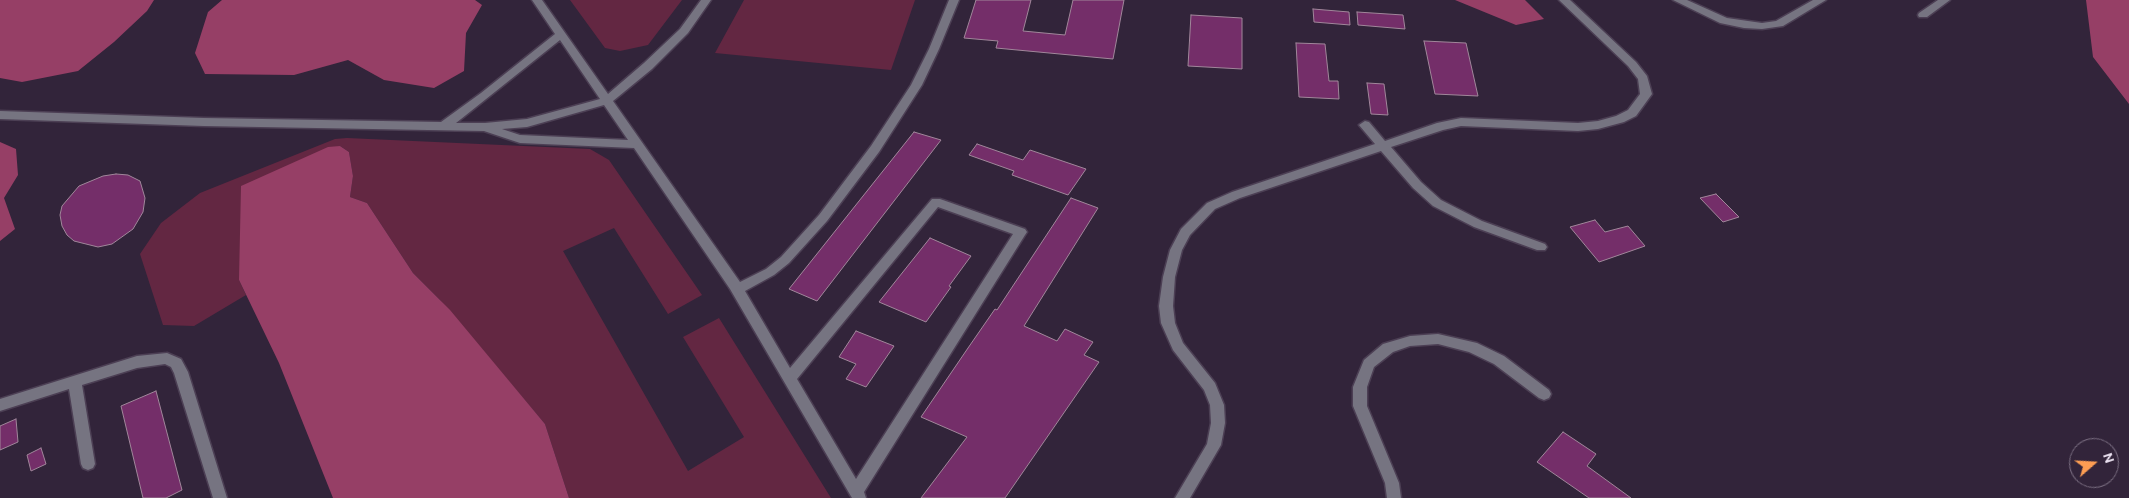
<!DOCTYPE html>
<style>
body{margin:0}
#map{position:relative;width:2129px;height:498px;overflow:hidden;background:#32243a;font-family:Overpass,sans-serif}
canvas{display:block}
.north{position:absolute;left:2069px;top:438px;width:50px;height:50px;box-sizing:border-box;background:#32243a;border:1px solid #7e7285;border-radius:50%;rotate:71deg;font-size:14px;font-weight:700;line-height:20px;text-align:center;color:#efe6f5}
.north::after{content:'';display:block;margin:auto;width:18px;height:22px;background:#fc9d53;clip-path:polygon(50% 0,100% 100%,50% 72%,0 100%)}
</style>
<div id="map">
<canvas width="2129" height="498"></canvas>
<div class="north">N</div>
</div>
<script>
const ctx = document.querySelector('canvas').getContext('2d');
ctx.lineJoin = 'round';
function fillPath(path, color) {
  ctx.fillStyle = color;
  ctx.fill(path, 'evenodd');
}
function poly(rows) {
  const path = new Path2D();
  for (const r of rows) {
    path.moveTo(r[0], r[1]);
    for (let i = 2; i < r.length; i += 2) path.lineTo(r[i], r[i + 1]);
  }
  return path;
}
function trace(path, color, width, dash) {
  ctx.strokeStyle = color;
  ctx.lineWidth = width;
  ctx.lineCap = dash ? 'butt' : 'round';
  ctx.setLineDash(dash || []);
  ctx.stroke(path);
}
fillPath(poly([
 [570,0,682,0,648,45,620,51,605,48],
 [744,0,915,0,891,70,715,53],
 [347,138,590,149,609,160,702,295,668,314,614,228,563,251,688,471,744,437,683,337,719,318,831,498,569,498,545,424,440,300,413,273,367,203,350,197,353,176,349,152,340,146,239,280,246,295,194,326,163,325,140,254,161,223,200,193,335,139]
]), '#632742');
fillPath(poly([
 [0,0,154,0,147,11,114,42,78,71,22,82,0,78],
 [222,0,475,0,482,5,466,33,464,71,434,88,384,80,348,60,294,75,205,74,195,53,208,12],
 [1455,0,1525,0,1544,19,1516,25],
 [2086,0,2129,0,2129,104,2093,57],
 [0,142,16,149,18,175,4,198,15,229,0,241],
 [340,146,349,152,353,176,350,197,367,203,413,273,450,310,545,424,569,498,333,498,279,363,239,280,241,186,328,147]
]), '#963f66');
const building = poly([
 [976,0,1031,0,1023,31,1065,35,1073,0,1124,0,1113,59,996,48,998,41,964,38,976,0],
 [1313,9,1349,12,1350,25,1314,22,1313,9],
 [1357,12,1403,15,1405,29,1358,25,1357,12],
 [1191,15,1242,18,1242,69,1188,66,1191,15],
 [1424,41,1466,43,1478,96,1435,94,1424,41],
 [1296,43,1325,44,1329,81,1338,81,1339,99,1299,97,1296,43],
 [1367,83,1384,84,1388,115,1371,114,1367,83],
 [914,132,941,140,817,301,789,289,914,132],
 [977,144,1023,160,1030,150,1086,169,1068,195,1012,175,1014,171,969,155,977,144],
 [116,174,128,175,140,181,145,198,143,212,133,229,112,244,98,247,74,241,67,235,62,226,60,215,62,206,79,186,103,176,116,174],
 [1716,194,1739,217,1723,222,1700,198,1716,194],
 [1071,198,1098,208,1024,326,1057,341,1065,329,1093,342,1084,355,1099,362,1005,498,921,498,967,437,921,417,968,348,995,309,997,310,1071,198],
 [1595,220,1605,232,1628,226,1645,246,1599,262,1570,227,1595,220],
 [930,238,971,256,949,286,951,287,926,322,879,302,930,238],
 [856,331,894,346,866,387,846,379,856,364,839,357,856,331],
 [156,391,182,490,166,498,143,498,121,406,156,391],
 [16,419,18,442,0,450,0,426,16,419],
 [1563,432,1596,454,1587,466,1631,498,1589,498,1537,462,1563,432],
 [41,448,46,464,31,471,27,455,41,448]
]);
fillPath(building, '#742e69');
trace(building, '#a1879b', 1);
const minor = poly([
 [532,0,542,0,608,94,644,63,680,29,701,0,711,0,688,33,652,69,613,101,740,282,766,269,781,257,819,215,871,146,911,85,929,49,949,0,959,0,939,49,922,85,879,152,827,221,789,263,774,275,745,291,790,368,932,199,940,199,1025,229,1027,232,1025,235,864,492,866,498,852,498,730,289,634,148,520,143,484,131,204,126,0,119,0,111,204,118,441,122,481,93,555,34,532,0],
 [560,40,600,99,527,119,485,123,456,123,560,40],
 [604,105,628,140,520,135,502,129,527,127,604,105],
 [938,207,1013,234,856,479,797,379,938,207],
 [1559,0,1570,0,1636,62,1647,76,1652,94,1636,116,1624,122,1598,129,1578,131,1461,126,1443,130,1391,147,1421,182,1441,200,1482,221,1545,244,1547,247,1545,250,1537,250,1474,227,1433,206,1413,188,1381,151,1240,198,1215,209,1190,235,1182,250,1175,277,1173,306,1175,323,1183,343,1215,383,1224,405,1225,423,1221,445,1190,498,1175,498,1207,444,1211,423,1210,405,1204,390,1173,350,1161,323,1159,306,1163,277,1170,250,1181,229,1207,203,1232,192,1375,144,1359,125,1365,121,1369,122,1385,141,1437,123,1461,118,1578,123,1598,121,1616,116,1628,110,1640,94,1638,79,1628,66,1559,0],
 [1673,0,1687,0,1727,18,1762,23,1776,21,1813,0,1826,0,1783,26,1762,29,1744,28,1720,23,1673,0],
 [1938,0,1950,0,1927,17,1919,17,1918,15,1919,13,1938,0],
 [1438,334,1477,343,1504,356,1549,390,1551,394,1549,398,1544,400,1539,398,1494,364,1469,352,1438,344,1410,346,1393,352,1374,367,1367,387,1367,406,1399,483,1401,498,1387,498,1385,483,1353,406,1353,387,1364,360,1383,344,1410,336,1438,334],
 [167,353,181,359,188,372,227,498,213,498,174,373,171,367,165,364,137,368,82,385,95,464,93,468,88,470,83,468,81,464,69,389,0,411,0,399,137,356,167,353]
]);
trace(minor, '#4c3f54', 3);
fillPath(minor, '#767481');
</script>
